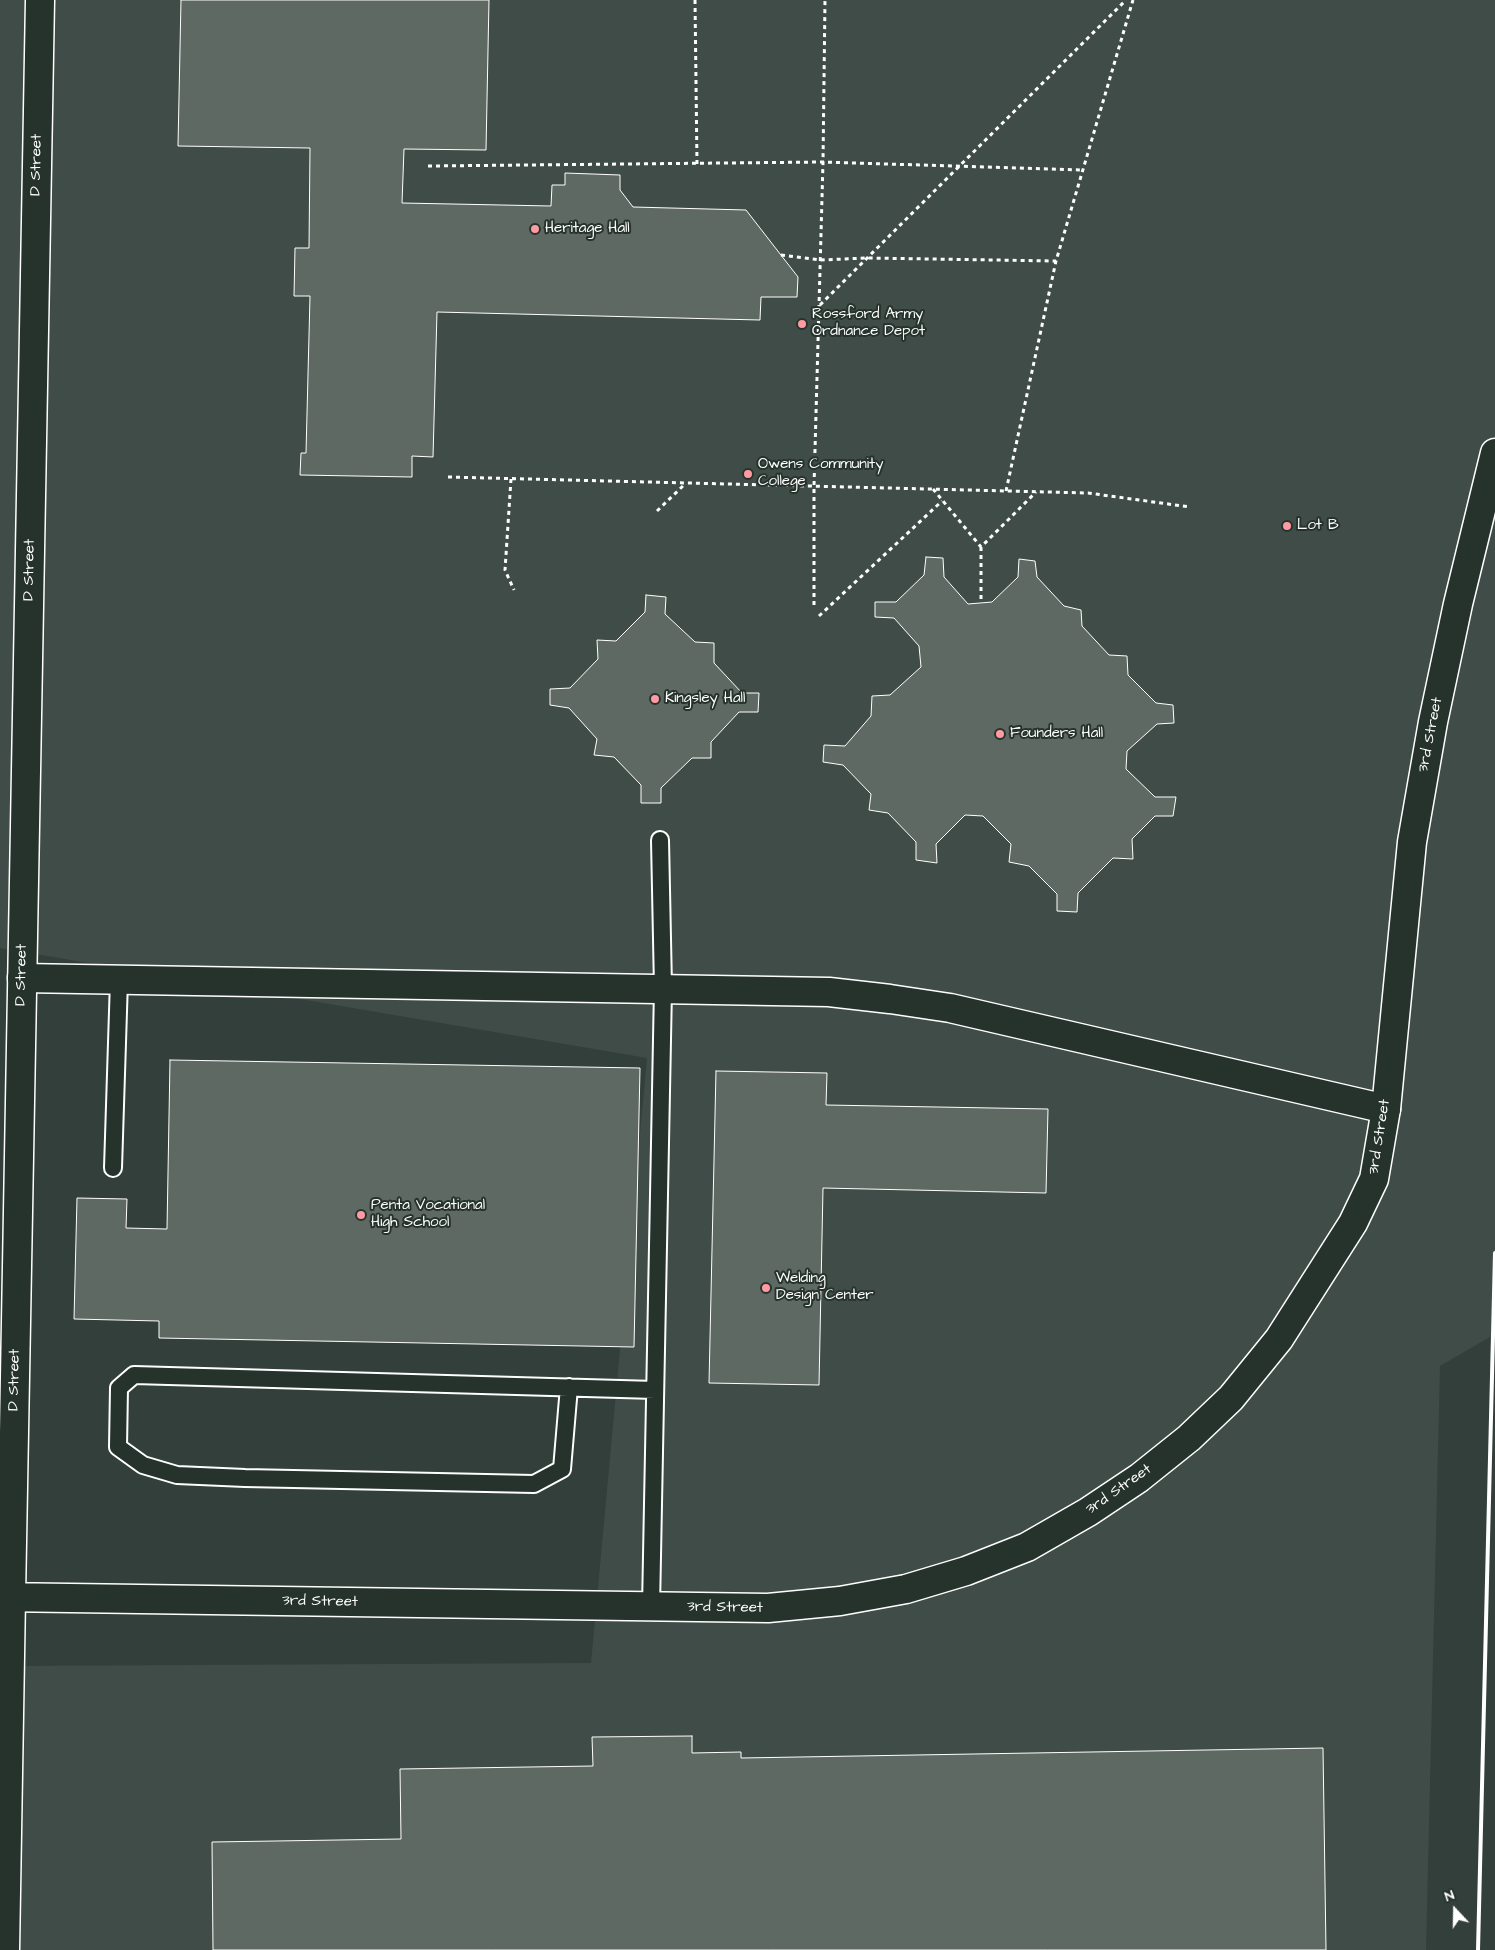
<!DOCTYPE html>
<style>
body{margin:0}
#map{position:relative;width:1495px;height:1950px;overflow:hidden;background:#333f3a;font-family:"Architects Daughter",sans-serif}
canvas{display:block}
.north{position:absolute;left:1430px;top:1885px;width:50px;height:50px;-webkit-text-stroke:4px #26332d;paint-order:stroke;rotate:339deg;font-size:14px;font-weight:700;line-height:20px;text-align:center;color:#fff}
.north::after{content:'';display:block;margin:auto;width:18px;height:22px;background:#fff;clip-path:polygon(50% 0,100% 100%,50% 72%,0 100%)}
</style>
<div id="map">
<canvas width="1495" height="1950"></canvas>
<div class="north">N</div>
</div>
<script>
const ctx = document.querySelector('canvas').getContext('2d');
ctx.lineJoin = 'round';
function fillPath(path, color) {
  ctx.fillStyle = color;
  ctx.fill(path, 'evenodd');
}
function poly(rows) {
  const path = new Path2D();
  for (const r of rows) {
    path.moveTo(r[0], r[1]);
    for (let i = 2; i < r.length; i += 2) path.lineTo(r[i], r[i + 1]);
  }
  return path;
}
function trace(path, color, width, dash) {
  ctx.strokeStyle = color;
  ctx.lineWidth = width;
  ctx.lineCap = dash ? 'butt' : 'round';
  ctx.setLineDash(dash || []);
  ctx.stroke(path);
}
function label(font, color, halo, rows, align = 'center') {
  ctx.font = font + ' "Architects Daughter",sans-serif';
  ctx.lineWidth = 4;
  ctx.setLineDash([]);
  ctx.textBaseline = 'middle';
  ctx.strokeStyle = halo;
  ctx.fillStyle = color;
  for (const [text, x, y, turn = 0] of rows) {
    ctx.save();
    ctx.translate(x, y);
    ctx.rotate((+turn || 0) * Math.PI / 180);
    ctx.textAlign = isNaN(turn) ? turn : align;
    if (halo) ctx.strokeText(text, 0, 0);
    ctx.fillText(text, 0, 0);
    ctx.restore();
  }
}
fillPath(poly([
 [0,0,1495,0,1495,1334,1440,1366,1426,1950,0,1950,0,1666,591,1663,647,1058,0,948]
]), '#404c47');
const building = poly([
 [181,0,489,0,486,150,404,149,402,203,551,206,552,185,565,185,565,173,620,175,620,190,633,207,746,210,798,277,797,297,761,297,760,320,437,312,433,457,412,456,412,477,300,475,301,453,306,453,310,296,294,296,295,248,309,248,310,148,178,146,181,0],
 [926,557,943,558,944,577,968,604,992,602,1018,577,1019,559,1035,561,1037,577,1064,606,1081,610,1082,626,1109,655,1127,656,1128,675,1156,703,1173,705,1174,723,1157,724,1127,751,1126,769,1155,797,1176,797,1173,816,1155,816,1132,839,1133,859,1113,858,1078,893,1077,912,1057,911,1057,894,1029,866,1009,862,1011,844,983,816,965,815,936,844,937,863,916,860,916,842,888,813,869,810,871,794,843,765,823,762,824,745,845,746,871,716,872,696,890,695,921,667,919,646,894,618,875,617,875,602,896,602,924,575,926,557],
 [646,595,666,597,665,614,695,642,714,643,714,663,742,693,759,693,758,712,739,712,711,742,711,758,692,758,661,788,661,803,641,803,641,785,614,757,594,755,597,739,569,708,550,705,550,689,570,688,598,659,597,640,616,641,645,612,646,595],
 [170,1060,640,1068,634,1347,159,1338,159,1321,74,1319,77,1198,127,1199,126,1228,167,1229,170,1060],
 [716,1071,827,1073,826,1105,1048,1109,1046,1193,823,1188,819,1385,709,1383,716,1071],
 [692,1736,692,1753,741,1752,741,1758,1323,1748,1326,1950,213,1950,212,1842,401,1839,400,1769,593,1766,592,1737,692,1736]
]);
fillPath(building, '#5f6964');
trace(building, '#fff', 1);
const lane = poly([
 [113,1168,119,980],
 [569,1387,562,1469,534,1484,245,1478,177,1475,143,1465,118,1447,119,1388,134,1375,655,1390],
 [651,1607,663,988,660,840]
]);
const street = poly([
 [22,978,829,992,890,999,950,1008,1386,1109],
 [5,1950,11,1597]
]);
const secondary = poly([
 [0,1597,768,1608,840,1601,906,1589,966,1571,1027,1547,1088,1512,1139,1478,1189,1438,1231,1398,1279,1339,1353,1223,1374,1179,1386,1109,1412,842,1433,722,1458,604,1495,453],
 [11,1597,40,0]
]);
trace(lane, '#fff', 20);
trace(street, '#fff', 31);
trace(secondary, '#fff', 31);
trace(poly([
 [695,0,697,164],
 [428,166,823,162,1082,170],
 [781,255,821,260,867,258,1056,261],
 [820,305,1126,0],
 [448,477,1088,493,1190,507],
 [511,479,505,570,514,590],
 [933,489,981,547,1036,492],
 [1006,491,1056,261,1133,0],
 [657,511,685,484],
 [981,547,981,603],
 [814,605,814,486,823,162,825,0],
 [819,616,942,501]
]), '#fff', 3, [4, 4]);
trace(lane, '#26332d', 16);
trace(street, '#26332d', 28);
trace(secondary, '#26332d', 28);
trace(poly([
 [1478,1950,1495,1253]
]), '#fff', 4);
for (const [x, y, r, color] of [
 [535,229,5,"#ff9aa2"],
 [802,324,5,"#ff9aa2"],
 [748,474,5,"#ff9aa2"],
 [1287,526,5,"#ff9aa2"],
 [655,699,5,"#ff9aa2"],
 [1000,734,5,"#ff9aa2"],
 [361,1215,5,"#ff9aa2"],
 [766,1288,5,"#ff9aa2"]
]) {
  const dot = new Path2D();
  dot.arc(x, y, r, 0, 2 * Math.PI);
  ctx.fillStyle = color;
  ctx.fill(dot);
  trace(dot, '#26332d', 2);
}
label('15px', '#fff', '#26332d', [
 ["D Street",37,165,-89],
 ["D Street",30,570,-89],
 ["3rd Street",1431,735,-79],
 ["D Street",22,975,-89],
 ["3rd Street",1380,1137,-81],
 ["D Street",15,1380,-89],
 ["3rd Street",1119,1490,-35],
 ["3rd Street",320,1602,1],
 ["3rd Street",725,1608,1]
]);
label('15px', '#fff', '#26332d', [
 ["Heritage Hall",545,229],
 ["Rossford Army",812,315],
 ["Ordnance Depot",812,332],
 ["Owens Community",758,465],
 ["College",758,482],
 ["Lot B",1297,526],
 ["Kingsley Hall",665,699],
 ["Founders Hall",1010,734],
 ["Penta Vocational",371,1206],
 ["High School",371,1223],
 ["Welding",776,1279],
 ["Design Center",776,1296]
], 'left');
</script>
